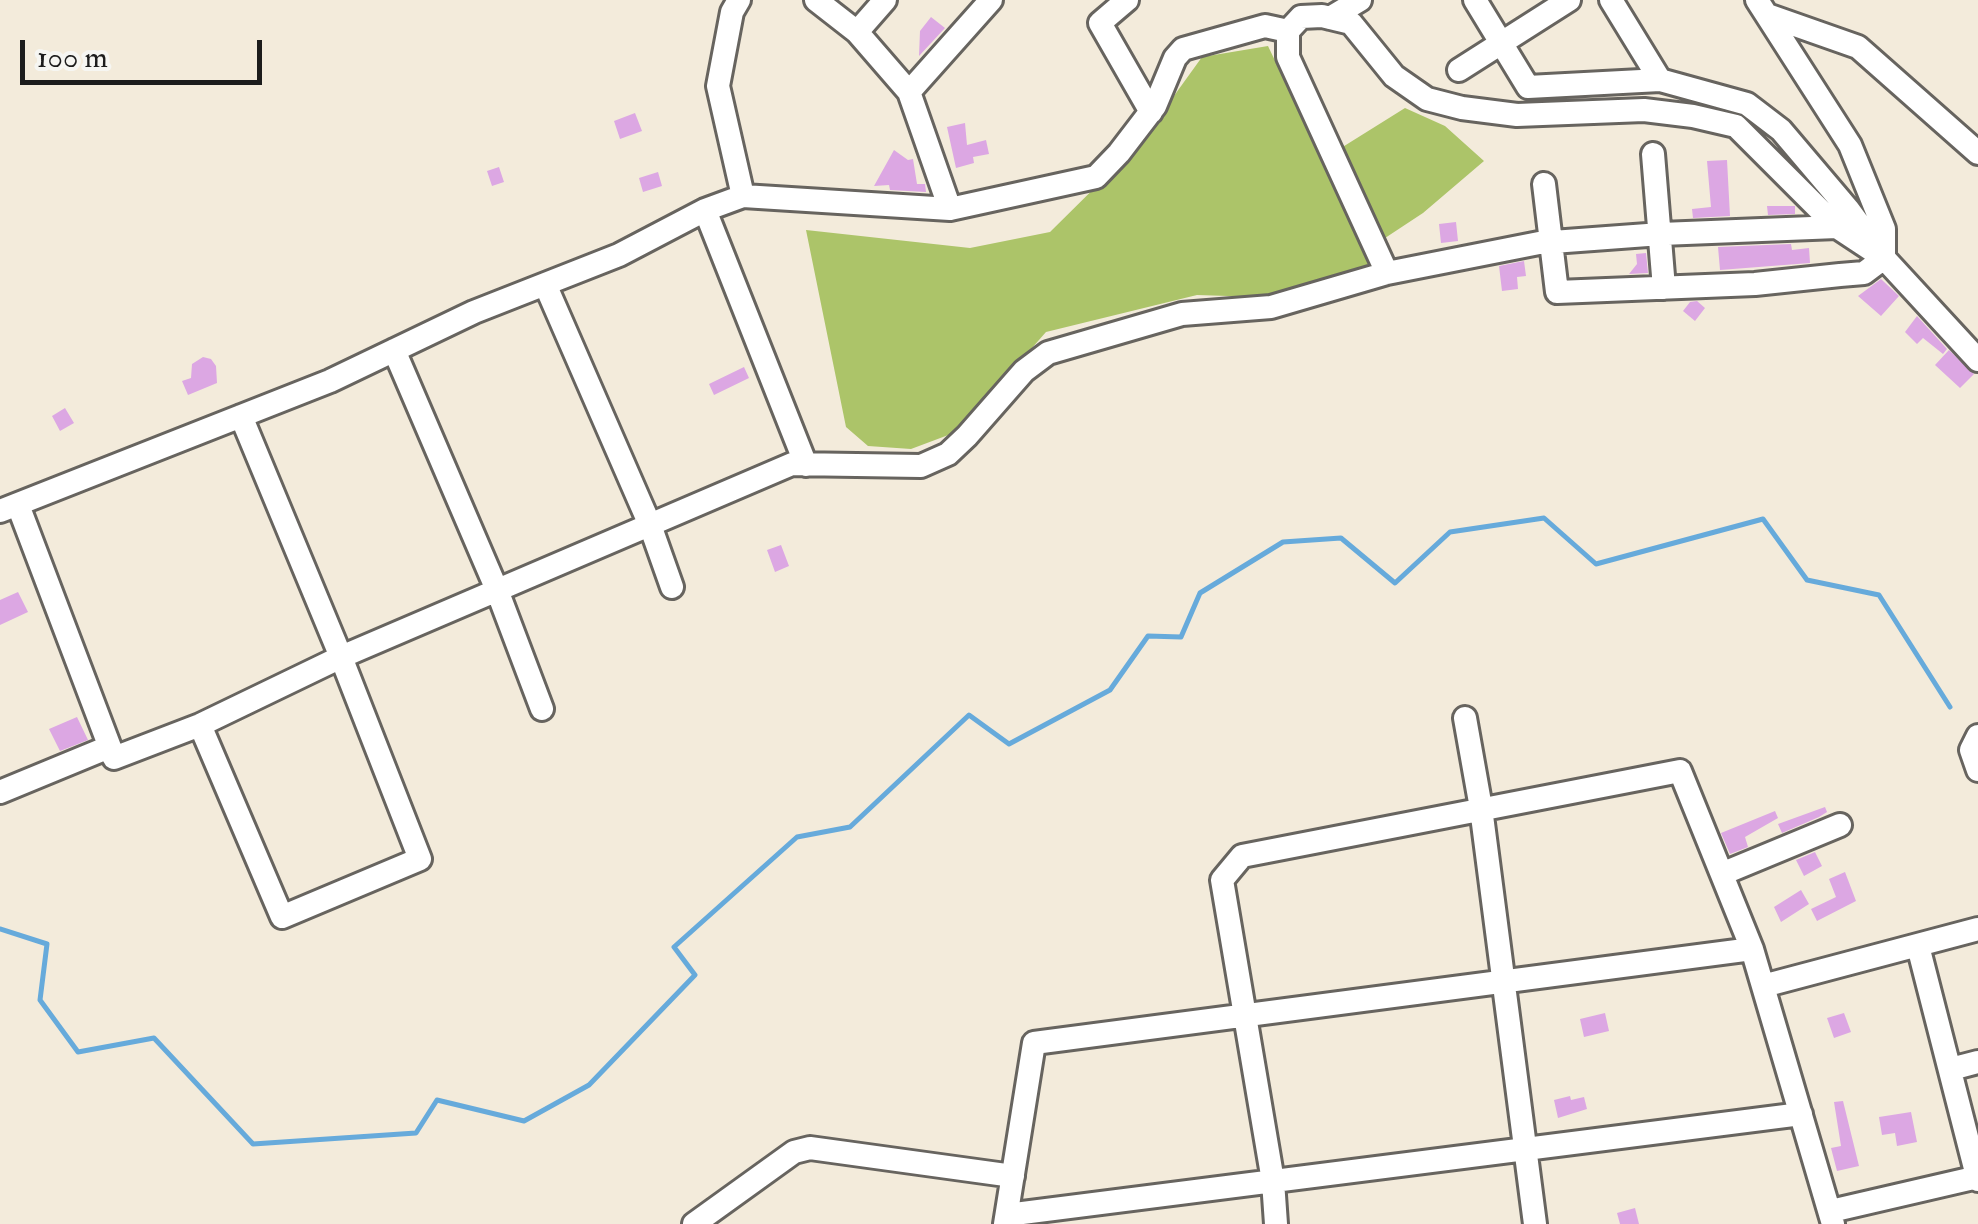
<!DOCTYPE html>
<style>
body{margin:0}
#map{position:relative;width:1978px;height:1224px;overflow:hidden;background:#f3ebdb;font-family:"IM FELL Double Pica",serif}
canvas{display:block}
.scale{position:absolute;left:20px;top:40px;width:242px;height:45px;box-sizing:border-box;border:5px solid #1c1c1c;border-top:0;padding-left:12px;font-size:30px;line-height:35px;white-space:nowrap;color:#1c1c1c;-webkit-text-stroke:8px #f6f6f2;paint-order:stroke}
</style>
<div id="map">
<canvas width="1978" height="1224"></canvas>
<div class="scale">100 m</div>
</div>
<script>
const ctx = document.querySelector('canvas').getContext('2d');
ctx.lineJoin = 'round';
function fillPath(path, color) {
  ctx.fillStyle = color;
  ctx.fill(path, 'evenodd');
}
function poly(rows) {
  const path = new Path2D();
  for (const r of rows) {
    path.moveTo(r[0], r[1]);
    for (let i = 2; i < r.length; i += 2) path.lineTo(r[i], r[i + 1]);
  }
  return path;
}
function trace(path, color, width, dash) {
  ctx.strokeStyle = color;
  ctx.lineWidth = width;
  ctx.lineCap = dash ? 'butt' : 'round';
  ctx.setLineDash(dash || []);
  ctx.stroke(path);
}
fillPath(poly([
 [1268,46,1373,266,1259,297,1197,295,1046,332,959,431,911,449,868,446,846,427,806,230,970,248,1050,232,1140,143,1202,57],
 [1405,108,1445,126,1484,161,1423,213,1379,242,1341,148]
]), '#acc469');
trace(poly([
 [0,929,47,944,40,1000,78,1052,154,1038,253,1144,416,1133,437,1100,524,1121,589,1085,695,975,674,947,797,837,850,827,969,715,1009,744,1110,690,1148,636,1181,637,1200,593,1283,542,1341,538,1395,583,1450,532,1544,518,1596,564,1763,519,1807,580,1879,595,1950,707]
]), '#66aadb', 5);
fillPath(poly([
 [931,17,945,28,919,56,920,31],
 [635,113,642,131,620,139,614,121],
 [965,123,967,145,986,140,989,154,973,157,974,163,956,168,947,127],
 [894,150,908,160,913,159,917,184,925,184,926,192,890,190,889,185,874,186],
 [1727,160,1730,216,1693,218,1692,209,1711,207,1707,161],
 [499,167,504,182,492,186,487,171],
 [658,172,662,186,643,192,639,178],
 [1767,206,1795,206,1795,214,1768,215],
 [1456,222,1458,241,1441,243,1439,224],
 [1791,244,1792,250,1809,248,1810,263,1720,270,1718,247],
 [1646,253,1648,273,1629,274,1637,264,1636,254],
 [1524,261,1526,276,1517,277,1518,289,1502,291,1499,266],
 [1881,279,1899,296,1881,316,1858,296],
 [1697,301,1705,308,1695,321,1683,311,1690,302],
 [1917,316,1947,349,1943,354,1923,338,1917,344,1905,332],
 [1949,350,1974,374,1960,388,1935,365],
 [203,357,211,359,216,366,217,383,188,395,182,381,191,378,192,364],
 [744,367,749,378,714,395,709,384],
 [65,408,74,423,60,431,52,416],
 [781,545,789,566,775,572,767,550],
 [18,592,28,612,0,625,0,600],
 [77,717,88,740,60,751,49,729],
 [1825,807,1827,812,1819,817,1782,833,1778,824],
 [1775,811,1778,818,1745,837,1748,847,1730,854,1721,833],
 [1815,852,1822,866,1804,876,1796,860],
 [1845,872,1856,901,1817,921,1811,909,1836,897,1829,879],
 [1801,890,1809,904,1781,922,1774,907],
 [1605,1013,1609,1031,1584,1037,1580,1019],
 [1844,1013,1851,1032,1834,1038,1827,1018],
 [1570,1096,1571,1100,1584,1097,1587,1109,1558,1118,1554,1100],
 [1843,1101,1859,1166,1837,1171,1831,1148,1841,1146,1834,1102],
 [1911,1112,1917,1142,1897,1146,1895,1133,1882,1135,1879,1117],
 [1635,1208,1639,1224,1620,1224,1617,1213]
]), '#dca7e3');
const minor = poly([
 [739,0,732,12,718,86,743,196],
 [816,0,857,32,909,92,950,209],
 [1127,0,1100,23,1151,112],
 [1475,0,1528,87,1660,80],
 [1611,0,1660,80,1747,104,1781,130,1848,209,1884,258,1978,360],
 [1757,0,1850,145,1884,229,1884,258],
 [1767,15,1858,47,1978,153],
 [1330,18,1360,0],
 [857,32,885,0],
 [1459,70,1569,0],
 [909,92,991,0],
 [1653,154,1664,288],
 [1544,184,1557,292,1755,284,1840,275,1864,273,1884,258],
 [705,210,806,465],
 [1387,273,1288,57,1288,31,1301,17,1322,16,1351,23,1394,76,1427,99,1462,108,1517,115,1644,110,1693,116,1736,126,1837,227,1884,258],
 [545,284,650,525,672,587],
 [394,350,497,590,542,709],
 [18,505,114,758,200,725,341,657,792,464,921,466,948,454,967,436,1024,371,1048,353,1182,314,1271,307,1387,273,1539,243,1661,234,1837,227],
 [0,511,330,381,474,312,619,255,705,210,743,196,950,209,1096,177,1119,153,1155,106,1175,58,1183,49,1265,26,1288,31],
 [1465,718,1481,808,1535,1224],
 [200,725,282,917,420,859,341,657,241,416],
 [1978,736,1971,750,1978,770],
 [0,792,109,747],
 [1724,873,1840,825],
 [1918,946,1978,1180],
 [1763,986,1978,929],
 [1951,1069,1978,1062],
 [1831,1211,1978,1177],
 [1007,1215,1801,1114],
 [694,1224,794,1152,810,1148,1013,1176],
 [1005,1224,1034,1043,1752,949],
 [1276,1224,1273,1181,1222,880,1242,856,1680,771,1752,949,1833,1224]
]);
trace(minor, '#67645f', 28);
trace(minor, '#fff', 22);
</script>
